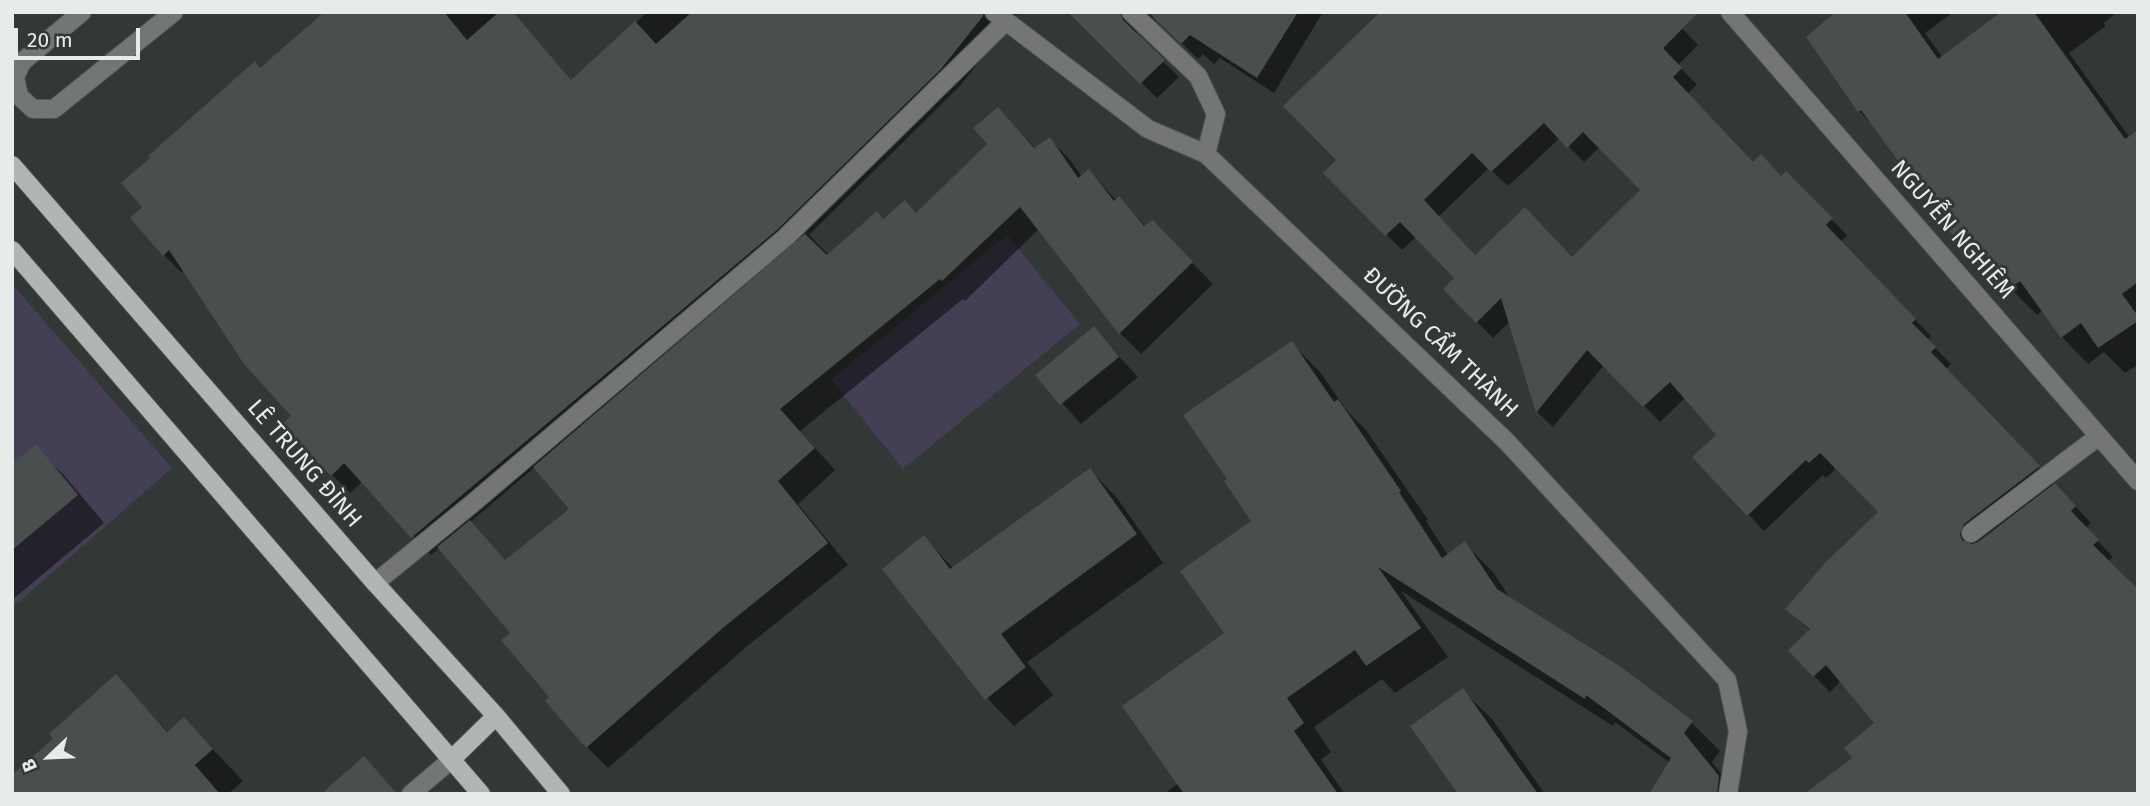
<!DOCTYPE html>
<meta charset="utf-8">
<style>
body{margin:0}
#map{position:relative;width:2150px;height:806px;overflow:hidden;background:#323835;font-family:"Fira Sans",sans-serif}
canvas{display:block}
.frame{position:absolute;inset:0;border:14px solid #e7ebe9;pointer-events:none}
.north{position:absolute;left:14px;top:722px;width:70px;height:70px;-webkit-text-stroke:5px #323835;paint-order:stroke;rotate:247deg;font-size:19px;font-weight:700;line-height:28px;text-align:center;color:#e7ebe9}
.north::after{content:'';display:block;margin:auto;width:24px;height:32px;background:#e7ebe9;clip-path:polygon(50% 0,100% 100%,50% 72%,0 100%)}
.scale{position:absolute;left:14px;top:28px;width:126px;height:32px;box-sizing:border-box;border:4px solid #e7ebe9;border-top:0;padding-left:9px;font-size:21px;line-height:24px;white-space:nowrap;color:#e7ebe9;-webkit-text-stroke:5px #323835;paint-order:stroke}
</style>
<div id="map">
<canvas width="2150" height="806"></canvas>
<div class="frame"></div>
<div class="north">B</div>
<div class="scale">20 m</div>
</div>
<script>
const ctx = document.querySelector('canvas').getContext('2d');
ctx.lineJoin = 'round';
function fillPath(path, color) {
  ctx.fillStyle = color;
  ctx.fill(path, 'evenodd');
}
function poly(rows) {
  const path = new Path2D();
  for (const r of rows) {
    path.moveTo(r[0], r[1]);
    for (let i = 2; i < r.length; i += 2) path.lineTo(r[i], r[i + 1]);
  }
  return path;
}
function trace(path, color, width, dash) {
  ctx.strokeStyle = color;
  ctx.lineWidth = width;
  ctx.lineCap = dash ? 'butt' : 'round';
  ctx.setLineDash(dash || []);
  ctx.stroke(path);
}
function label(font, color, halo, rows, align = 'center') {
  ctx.font = font + ' "Fira Sans",sans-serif';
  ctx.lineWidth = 6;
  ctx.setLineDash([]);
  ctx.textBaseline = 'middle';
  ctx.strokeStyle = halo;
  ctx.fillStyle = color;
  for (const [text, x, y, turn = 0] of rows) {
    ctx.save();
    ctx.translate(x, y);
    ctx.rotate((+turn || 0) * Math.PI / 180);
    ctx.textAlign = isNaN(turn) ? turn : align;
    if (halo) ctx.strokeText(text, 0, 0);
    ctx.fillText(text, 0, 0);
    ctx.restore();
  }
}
fillPath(poly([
 [1007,235,1080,324,903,469,831,380],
 [12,284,172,468,12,608]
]), '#443f54');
fillPath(poly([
 [326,12,511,12,572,81,644,15,642,12,1019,12,959,87,809,235,829,255,884,220,917,214,990,144,998,109,1036,149,1050,139,1071,161,1082,177,1089,171,1116,200,1119,198,1146,227,1153,222,1213,284,1141,354,1120,333,1039,229,965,301,963,299,800,431,835,470,798,504,848,565,745,648,608,768,587,747,552,697,512,633,440,547,431,555,363,481,350,493,306,448,294,416,185,271,182,273,164,255,133,218,261,70],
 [535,467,572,509,506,562,469,523],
 [1094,12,1323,12,1274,93,1220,58,1214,64,1203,54,1198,59,1157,19,1145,16,1135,25,1138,37,1179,77,1157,98,1082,24],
 [1667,12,1698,45,1678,65,1697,85,1687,94,1754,164,1782,178,1786,173,1847,235,1841,242,1931,336,1927,340,1951,364,1946,369,2091,523,2086,528,2113,557,1854,758,1876,723,1841,681,1830,692,1814,676,1811,631,1788,609,1880,512,1837,468,1826,478,1823,475,1764,531,1695,457,1718,435,1686,397,1660,422,1604,365,1553,427,1537,412,1510,321,1493,338,1477,322,1456,279,1416,237,1402,250,1325,173,1338,160],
 [1560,138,1584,162,1600,147,1642,190,1572,259,1476,257,1438,217,1489,168,1508,186],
 [1837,12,1953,12,1925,33,1943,58,2003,12,2117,12,2104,23,2106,26,2069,53,2130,138,2138,140,2138,365,2125,373,2104,352,2088,364,2062,337,2043,310,2037,315,2010,288,1987,257,1981,261,1955,235,1878,130,1859,111],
 [1094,329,1138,377,1081,424,1038,376],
 [1291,343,1320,372,1348,412,1366,430,1428,520,1426,521,1448,555,1465,544,1493,572,1512,601,1692,723,1720,751,1712,762,1737,794,1651,794,1670,763,1615,722,1613,726,1401,591,1448,657,1395,693,1382,679,1314,727,1331,752,1321,760,1345,794,1164,794,1179,783,1226,634],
 [35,447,63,474,104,523,12,600,12,466],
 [1090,470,1117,498,1163,563,1027,662,1053,695,1014,726,987,698,924,538,954,569],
 [116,677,169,733,184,719,243,781,228,794,12,794,55,739],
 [1463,691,1492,719,1545,794,1460,794]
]), '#0007');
fillPath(poly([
 [324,12,444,12,467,40,499,12,513,12,571,80,635,21,656,44,692,12,983,12,983,16,941,69,778,229,411,538,344,463,331,476,282,424,291,416,244,364,169,250,163,256,130,218,142,207,121,183,150,158,148,156,255,61,260,68],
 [1068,12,1120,12,1123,20,1165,60,1140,84],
 [1148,12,1298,12,1257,78,1190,35,1181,44],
 [1380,12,1699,12,1663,48,1682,68,1673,77,1753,162,1761,154,1781,176,1786,171,1833,218,1826,225,1916,319,1912,323,1936,347,1931,352,2040,466,1964,524,1960,534,1962,540,1972,544,1978,542,2055,483,2076,506,2071,511,2099,540,2093,545,2138,589,2138,794,1804,794,1852,758,1844,748,1874,723,1826,665,1813,677,1788,650,1810,629,1785,609,1826,562,1878,512,1820,453,1809,463,1806,460,1747,516,1692,457,1716,435,1670,382,1643,407,1587,350,1536,413,1501,298,1476,323,1443,289,1454,278,1400,222,1385,236,1323,173,1336,160,1283,106],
 [1544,123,1567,148,1583,132,1640,190,1572,257,1525,207,1475,255,1424,200,1472,153,1491,172],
 [1835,12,1905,12,1938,59,2001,12,2034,12,2125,139,2138,130,2138,282,2122,294,2138,316,2138,321,2098,348,2081,323,2061,338,2020,281,2009,289,1964,228,1953,236,1861,110,1858,112,1806,37],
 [998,107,1034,148,1050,137,1078,178,1089,169,1114,201,1119,196,1144,226,1153,220,1193,262,1119,334,1020,207,942,281,940,279,780,409,815,448,778,481,828,543,724,627,586,748,545,701,549,697,501,640,510,633,437,547,470,520,505,560,569,509,533,467,808,231,805,234,827,255,877,211,883,219,905,200,916,213,987,144,973,128],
 [1094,326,1119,357,1060,405,1035,375],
 [1292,341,1334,402,1338,399,1401,491,1399,492,1442,558,1465,541,1497,589,1621,667,1693,721,1684,733,1719,776,1717,794,1649,794,1671,758,1586,695,1585,699,1378,567,1421,628,1366,666,1355,650,1287,698,1304,723,1294,731,1338,794,1184,794,1122,706,1224,633,1180,571,1251,521,1224,481,1227,479,1183,415],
 [36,444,78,495,12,550,12,464],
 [1090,468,1137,534,1001,634,1026,667,985,700,882,569,924,535,950,569],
 [116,674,167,732,184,717,213,749,195,765,220,794,12,794,12,775,53,739,49,734],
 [1463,688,1538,794,1458,794,1410,726],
 [364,756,397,794,321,794]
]), '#484f4c');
const minor = poly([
 [82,12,22,62,15,77,19,96,33,109,54,109,174,12],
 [994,12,1148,129,1206,154,1507,442,1727,680,1738,731,1728,794],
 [1131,12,1198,76,1216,114,1206,154],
 [1730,12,2138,481],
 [1971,533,2099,436],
 [375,583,473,503,786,237,1006,21],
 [411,794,452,759]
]);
const major = poly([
 [12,165,375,583,496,716,561,794],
 [12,250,481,794],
 [452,759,496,716]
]);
trace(minor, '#4f5552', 20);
trace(major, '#4f5552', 20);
trace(minor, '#737675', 18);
trace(major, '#afb6b3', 18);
label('23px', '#e7ebe9', '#323835', [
 ["NGUYỄN NGHIÊM",1952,230,49],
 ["ĐƯỜNG CẨM THÀNH",1440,343,44],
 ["LÊ TRUNG ĐÌNH",304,464,49]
]);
</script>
